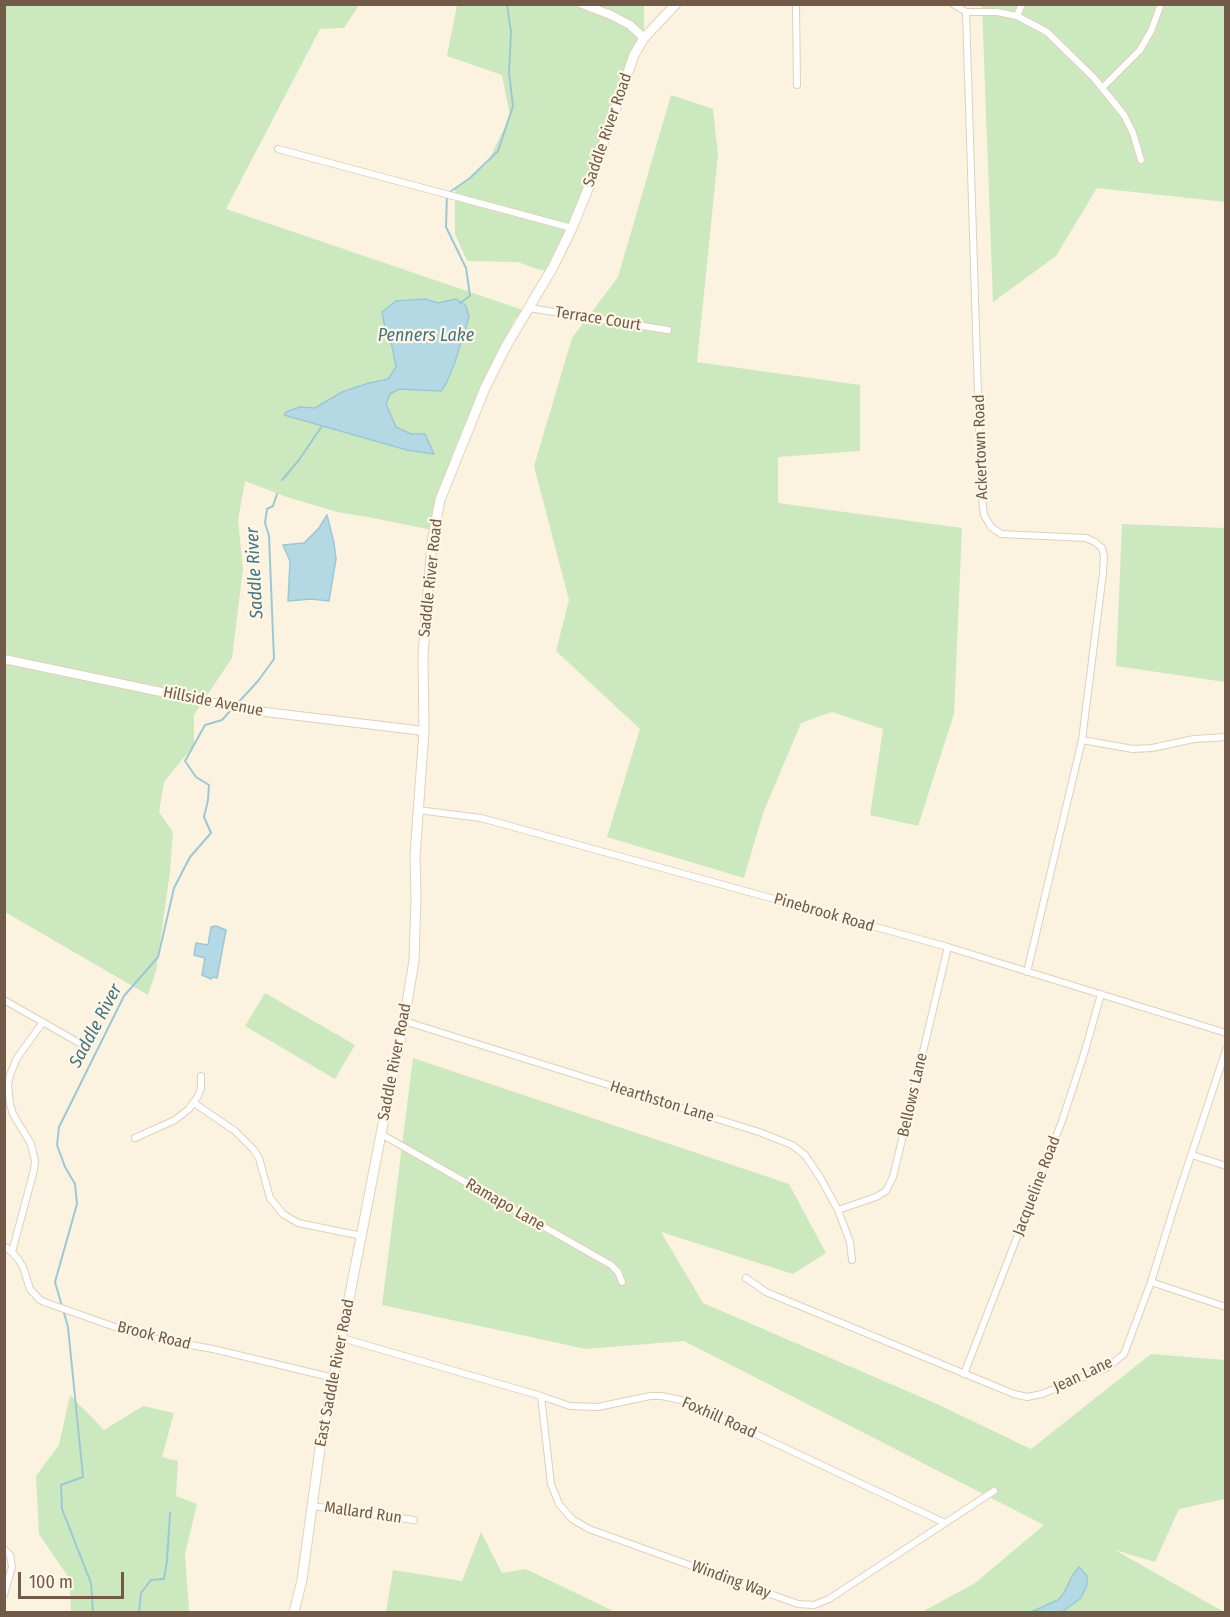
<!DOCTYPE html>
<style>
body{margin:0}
#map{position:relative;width:1230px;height:1617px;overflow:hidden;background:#fbf3e0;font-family:"Fira Sans Condensed",sans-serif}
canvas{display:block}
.frame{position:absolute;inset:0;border:6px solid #715a48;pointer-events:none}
.scale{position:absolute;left:18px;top:1572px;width:106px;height:27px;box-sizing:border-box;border:3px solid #715a48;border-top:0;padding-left:8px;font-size:18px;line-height:21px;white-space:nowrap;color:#715a48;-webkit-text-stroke:4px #fff7e6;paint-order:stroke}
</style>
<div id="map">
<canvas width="1230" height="1617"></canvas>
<div class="frame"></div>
<div class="scale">100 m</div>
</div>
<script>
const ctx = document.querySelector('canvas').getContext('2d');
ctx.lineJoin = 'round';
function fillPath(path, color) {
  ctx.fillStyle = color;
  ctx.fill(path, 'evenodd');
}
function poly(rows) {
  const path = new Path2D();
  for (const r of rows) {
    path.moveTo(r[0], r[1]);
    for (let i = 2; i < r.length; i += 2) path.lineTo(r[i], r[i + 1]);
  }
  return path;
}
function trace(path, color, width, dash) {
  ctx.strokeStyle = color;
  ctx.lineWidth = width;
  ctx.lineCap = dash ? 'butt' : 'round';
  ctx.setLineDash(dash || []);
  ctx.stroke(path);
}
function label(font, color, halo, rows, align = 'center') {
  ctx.font = font + ' "Fira Sans Condensed",sans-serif';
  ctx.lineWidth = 4.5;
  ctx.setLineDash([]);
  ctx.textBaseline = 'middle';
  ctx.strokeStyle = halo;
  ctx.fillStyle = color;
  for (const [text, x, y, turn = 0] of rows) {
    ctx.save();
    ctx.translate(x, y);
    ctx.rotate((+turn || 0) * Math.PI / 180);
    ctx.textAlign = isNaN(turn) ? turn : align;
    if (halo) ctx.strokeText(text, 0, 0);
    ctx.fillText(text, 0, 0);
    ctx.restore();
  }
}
fillPath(poly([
 [4,5,359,5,344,28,320,29,226,209,523,310,515,319,492,363,462,431,452,456,432,530,368,517,337,512,284,496,245,481,238,520,243,569,232,658,194,715,194,745,164,782,159,812,173,832,170,872,156,971,148,995,5,912],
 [457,5,644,5,644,38,551,272,537,269,518,262,467,261,455,234,455,189,487,164,510,116,502,75,447,56],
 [982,5,1225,5,1225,202,1097,188,1056,256,993,302],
 [671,95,713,109,718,155,697,362,860,385,860,451,778,457,778,503,962,528,954,714,918,826,870,815,883,729,832,712,801,723,763,813,744,878,607,837,640,729,556,651,569,600,534,466,572,338,618,277],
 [1122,524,1225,528,1225,682,1116,666],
 [265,993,355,1045,335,1079,245,1026],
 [413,1058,789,1184,826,1253,793,1274,661,1232,703,1303,937,1404,1031,1449,1151,1354,1225,1360,1225,1499,1179,1509,1155,1562,1115,1550,1224,1612,922,1612,975,1583,1044,1525,684,1341,586,1349,382,1305],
 [70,1395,104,1430,143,1406,174,1413,162,1457,178,1461,176,1496,197,1504,185,1554,189,1611,209,1612,71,1612,69,1578,39,1534,36,1476,59,1445],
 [481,1532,502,1573,526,1569,615,1612,386,1612,393,1570,462,1581]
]), '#cce8bf');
const water = poly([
 [425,299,438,303,456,299,466,306,469,317,455,362,446,384,441,391,399,389,390,394,386,404,396,427,411,434,425,434,434,454,407,450,284,415,286,412,300,407,315,408,342,392,369,383,388,379,396,367,392,346,385,328,382,312,396,301,425,299],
 [327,515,334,543,336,559,329,601,311,599,288,601,290,561,283,545,304,543,319,528,327,515],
 [216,926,226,930,217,978,213,977,211,979,202,975,205,958,194,955,196,943,208,945,211,927,216,926],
 [1079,1567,1087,1576,1087,1585,1081,1598,1062,1612,1031,1612,1058,1600,1064,1593,1072,1576,1079,1567]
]);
fillPath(water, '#b5d9e4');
trace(water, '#9cc8d5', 1.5);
trace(poly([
 [460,303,470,296,466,268,446,227,447,194,470,178,498,151,513,106,509,73,511,32,507,4],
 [282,480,299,460,322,426],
 [235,706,258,681,274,659,269,536,265,523,267,509,273,506,277,494],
 [93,1612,91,1583,62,1509,61,1485,83,1477,68,1327,55,1282,77,1204,75,1184,65,1167,57,1145,59,1127,124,996,158,957,174,888,190,857,211,833,204,817,208,800,209,785,196,777,185,761,205,725,222,720,231,710],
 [139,1612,141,1593,151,1580,164,1579,167,1561,170,1513]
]), '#9cc8d5', 2);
const minor = poly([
 [796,4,797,85],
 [953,4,966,12,981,489,984,515,991,527,1001,534,1086,538,1095,542,1102,548,1104,556,1103,573,1082,740,1027,972],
 [966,12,997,12,1017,16,1047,32,1094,78,1124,115,1133,133,1141,160],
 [1017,16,1022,4],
 [1102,88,1140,50,1151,31,1161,4],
 [278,149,572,228],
 [529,308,668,330],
 [1082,740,1133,749,1152,748,1194,739,1226,737],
 [418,810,481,818,948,947,1226,1033],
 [4,1000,81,1044],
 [404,1021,759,1132,792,1145,805,1155,821,1179,838,1210,850,1242,852,1260],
 [194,1103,235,1131,253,1149,259,1158,270,1198,283,1214,298,1223,362,1236],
 [381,1134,611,1265,618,1272,622,1282],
 [135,1138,175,1120,189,1109,198,1096,201,1088,201,1076],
 [1192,1155,1226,1166],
 [838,1210,876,1197,886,1191,893,1177,948,947],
 [4,1246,12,1252,18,1259,23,1267,30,1289,40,1300,47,1303,129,1332,151,1338,213,1349,334,1378],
 [12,1252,34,1170,35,1161,31,1144,13,1114,10,1104,8,1085,10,1075,17,1058,43,1022],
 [746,1278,766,1292,1014,1394,1027,1397,1042,1394,1108,1367,1124,1354,1151,1282,1175,1204,1226,1050],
 [1151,1282,1226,1307],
 [342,1338,541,1396,570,1406,598,1407,650,1396,662,1396,685,1401,945,1523],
 [964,1374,1062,1121,1084,1054,1101,994],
 [541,1396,551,1484,559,1504,572,1519,589,1529,798,1604,814,1605,829,1599,994,1491],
 [312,1506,414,1520],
 [4,1549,10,1555,12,1567,4,1595]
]);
const tertiary = poly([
 [582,4,611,15,630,25,644,38],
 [4,659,228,706,257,711,424,731]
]);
const secondary = poly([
 [294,1612,302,1580,320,1448,381,1134,404,1021,414,961,416,899,415,856,424,731,423,655,432,542,440,500,485,388,505,348,553,267,572,228,588,189,634,55,644,38,676,4]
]);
trace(minor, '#dfd0bc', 8);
trace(tertiary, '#dfd0bc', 10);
trace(secondary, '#e4d1ba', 11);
trace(minor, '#fff', 6);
trace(tertiary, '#fff', 8);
trace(secondary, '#fff', 9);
label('16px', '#715a48', '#fff7e6', [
 ["Saddle River Road",608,130,-71],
 ["Terrace Court",598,319,9],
 ["Ackertown Road",981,447,-92],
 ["Saddle River Road",431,578,-84],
 ["Hillside Avenue",213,702,11],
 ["Pinebrook Road",824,913,16],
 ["Saddle River Road",395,1062,-79],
 ["Bellows Lane",913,1095,-77],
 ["Hearthston Lane",662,1102,17],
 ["Jacqueline Road",1037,1186,-69],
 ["Ramapo Lane",505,1205,30],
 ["Brook Road",154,1336,14],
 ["East Saddle River Road",335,1373,-79],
 ["Jean Lane",1083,1375,-25],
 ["Foxhill Road",719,1418,24],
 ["Mallard Run",363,1513,8],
 ["Winding Way",731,1580,20]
]);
label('italic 18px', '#427485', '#fff7e6', [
 ["Penners Lake",426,336],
 ["Saddle River",255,573,-93],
 ["Saddle River",96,1026,-62]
]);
</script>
